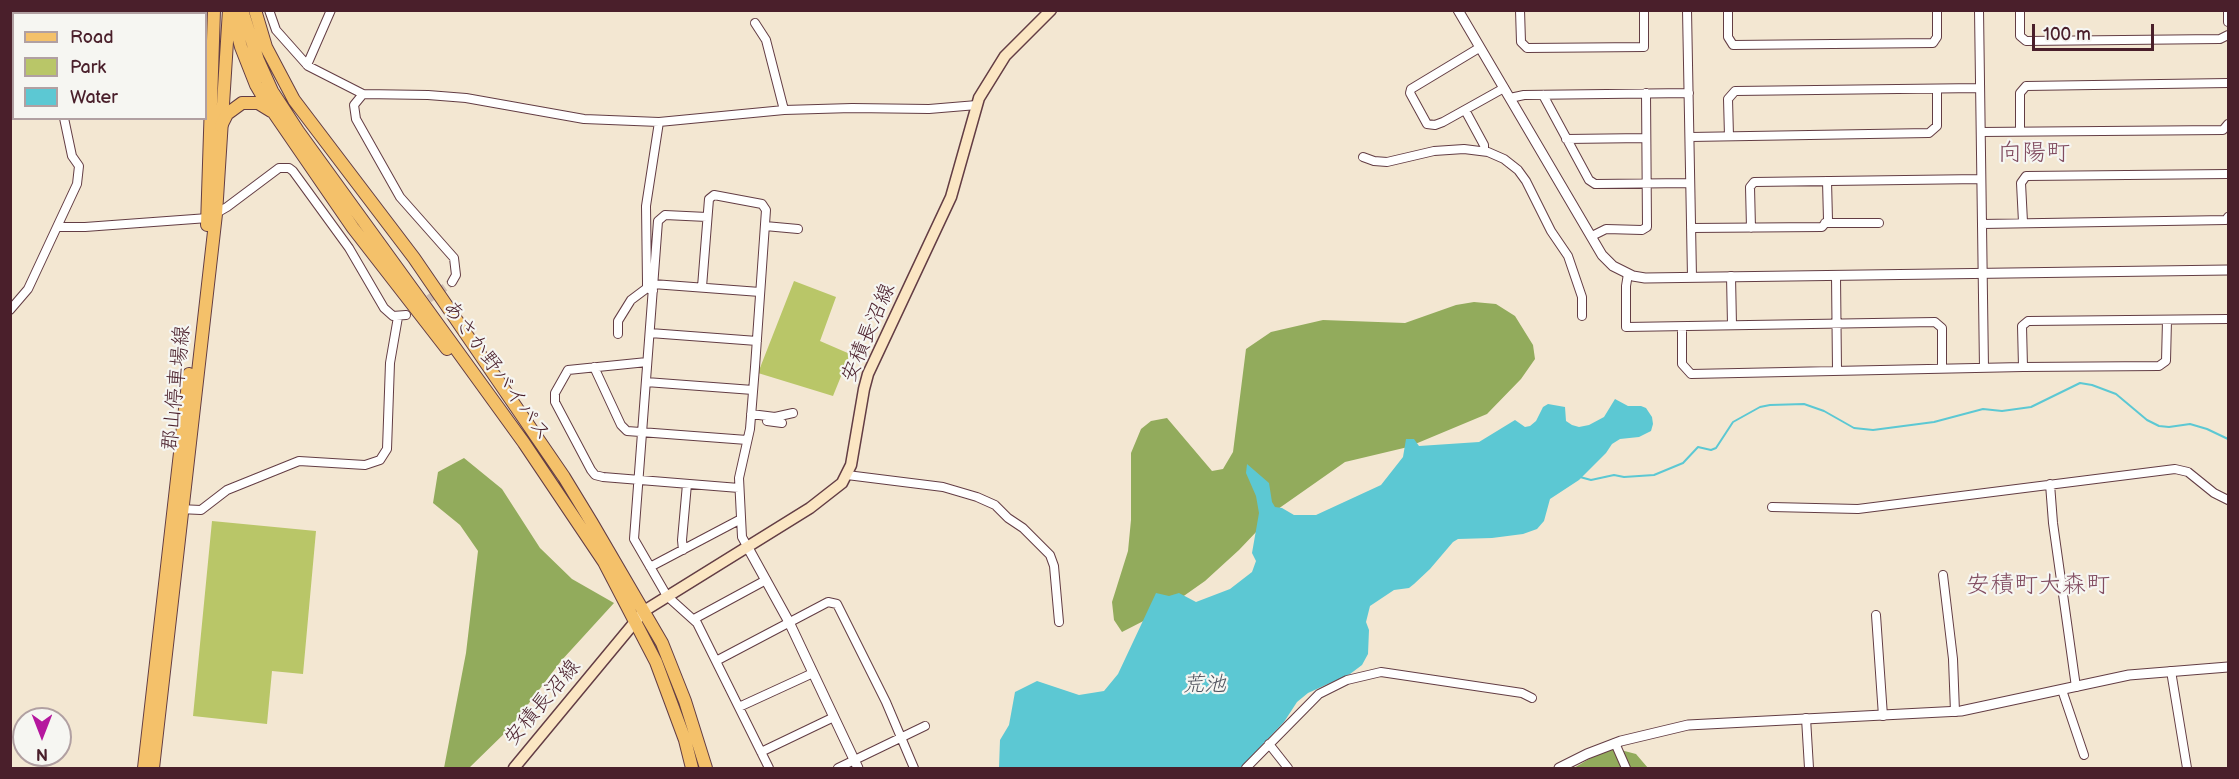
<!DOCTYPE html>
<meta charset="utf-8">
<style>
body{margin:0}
#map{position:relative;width:2239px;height:779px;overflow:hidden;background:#f3e7d2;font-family:"Balsamiq Sans",sans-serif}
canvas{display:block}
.frame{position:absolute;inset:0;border:12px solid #4a1f2b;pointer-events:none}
.legend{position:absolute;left:12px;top:12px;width:195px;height:108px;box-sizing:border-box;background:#f6f6f2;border:2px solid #b1a0a2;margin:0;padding:8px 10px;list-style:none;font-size:18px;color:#4a1f2b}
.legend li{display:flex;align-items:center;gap:12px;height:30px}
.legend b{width:30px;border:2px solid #b1a0a2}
.north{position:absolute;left:12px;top:707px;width:60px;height:60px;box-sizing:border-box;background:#f6f6f2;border:2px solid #b1a0a2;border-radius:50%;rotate:180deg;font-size:16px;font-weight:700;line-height:24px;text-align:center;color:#4a1f2b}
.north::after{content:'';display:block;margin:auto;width:21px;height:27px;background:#b5179e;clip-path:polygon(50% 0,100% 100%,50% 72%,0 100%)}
.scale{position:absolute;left:2032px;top:24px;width:122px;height:27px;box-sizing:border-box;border:3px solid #4a1f2b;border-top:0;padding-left:8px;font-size:18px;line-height:21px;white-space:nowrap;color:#4a1f2b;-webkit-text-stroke:4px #f6f6f2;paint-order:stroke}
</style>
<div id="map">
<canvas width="2239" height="779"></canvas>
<div class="frame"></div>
<ul class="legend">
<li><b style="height:8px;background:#f4c16a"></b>Road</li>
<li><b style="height:16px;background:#b9c668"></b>Park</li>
<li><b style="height:16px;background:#5cc8d3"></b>Water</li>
</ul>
<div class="north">N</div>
<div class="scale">100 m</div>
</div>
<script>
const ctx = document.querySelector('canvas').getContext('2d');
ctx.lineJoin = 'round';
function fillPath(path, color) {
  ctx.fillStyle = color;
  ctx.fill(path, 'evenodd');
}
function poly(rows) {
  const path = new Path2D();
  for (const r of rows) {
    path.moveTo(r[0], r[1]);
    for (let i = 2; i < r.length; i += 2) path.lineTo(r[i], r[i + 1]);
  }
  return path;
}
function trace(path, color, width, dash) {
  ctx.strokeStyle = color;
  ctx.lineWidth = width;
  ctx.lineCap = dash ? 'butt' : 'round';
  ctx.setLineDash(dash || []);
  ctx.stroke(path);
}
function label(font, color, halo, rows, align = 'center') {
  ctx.font = font + ' "Balsamiq Sans","Klee One",sans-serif';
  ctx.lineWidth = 4.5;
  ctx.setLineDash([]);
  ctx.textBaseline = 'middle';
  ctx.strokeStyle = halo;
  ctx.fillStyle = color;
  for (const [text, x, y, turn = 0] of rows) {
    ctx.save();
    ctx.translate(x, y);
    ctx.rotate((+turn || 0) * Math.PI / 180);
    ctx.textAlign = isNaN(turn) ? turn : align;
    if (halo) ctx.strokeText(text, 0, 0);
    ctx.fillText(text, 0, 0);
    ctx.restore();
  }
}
fillPath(poly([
 [794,281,836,297,820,341,850,354,833,396,758,373],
 [212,521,316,531,303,674,272,671,267,724,193,716]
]), '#b9c668');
fillPath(poly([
 [1474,302,1496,304,1515,316,1533,345,1535,359,1521,379,1487,414,1408,447,1345,462,1278,509,1239,550,1205,581,1161,612,1122,632,1114,620,1112,602,1128,551,1131,520,1131,453,1141,429,1151,421,1167,418,1212,471,1223,469,1233,452,1246,349,1271,332,1323,320,1405,323,1456,305],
 [464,458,502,489,540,548,572,579,614,603,561,661,510,728,469,768,444,768,466,653,478,551,460,525,433,503,438,472],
 [1609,747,1636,754,1648,768,1574,768]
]), '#92ab5c');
fillPath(poly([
 [1615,399,1628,406,1641,406,1646,408,1652,417,1653,424,1651,431,1639,437,1620,439,1612,444,1606,453,1579,480,1550,499,1544,521,1537,529,1523,534,1492,538,1458,539,1453,542,1430,569,1414,584,1409,588,1394,590,1370,606,1366,622,1369,630,1368,654,1362,665,1350,674,1308,693,1297,702,1284,722,1240,768,999,768,1000,740,1009,725,1015,692,1037,681,1079,695,1104,691,1118,674,1156,593,1169,596,1179,593,1196,602,1230,589,1252,572,1256,561,1252,553,1259,513,1256,496,1246,473,1247,464,1269,483,1272,502,1275,507,1282,508,1294,515,1316,515,1381,485,1403,457,1406,439,1414,439,1419,446,1479,442,1515,420,1525,427,1530,426,1536,421,1543,407,1548,404,1565,407,1566,421,1572,425,1579,427,1589,425,1604,417]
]), '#5cc8d3');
trace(poly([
 [1580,477,1591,480,1614,475,1624,477,1654,475,1683,463,1698,447,1711,450,1716,448,1733,422,1760,407,1770,405,1804,404,1824,411,1854,428,1873,430,1934,422,1983,409,2002,411,2031,407,2080,383,2092,385,2116,394,2147,420,2159,426,2169,427,2190,424,2207,429,2228,439]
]), '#5cc8d3', 2);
trace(poly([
 [419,306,452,282]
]), '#d1bfb1', 8, [8, 4]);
const minor = poly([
 [269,10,276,30,308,66,363,94,428,95,466,98,584,119,659,122,784,110,852,108,929,109,977,105],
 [1520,10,1521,42,1527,48,1644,47,1644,10],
 [1687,10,1692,277],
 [1728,10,1728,37,1733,45,1933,43,1937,37,1937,10],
 [1979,10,1984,368],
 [2020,10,2020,36,2026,41,2220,39,2228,35],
 [2228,10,2228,22],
 [70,14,72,10],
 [755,23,766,40,784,110],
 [1479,48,1411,89,1410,93,1427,124,1435,125,1443,122,1504,88],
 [307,65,331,10],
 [363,94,354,105,356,119,400,197,454,258,456,275,452,282],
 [1543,95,1589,180,1595,184,1690,183],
 [1510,98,1524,95,1689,93],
 [1465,110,1484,145,1484,151],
 [2020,131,2020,93,2026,86,2228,83],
 [1981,132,2223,130,2228,124],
 [1729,136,1728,99,1735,91,1979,88],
 [1690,137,1929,133,1937,126,1937,89],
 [1566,139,1646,138],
 [1363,157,1374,161,1387,162,1434,151,1464,149,1488,152,1504,159,1518,170,1526,181,1551,231,1568,256,1582,297,1582,316],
 [707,217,665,215,658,221,634,539,667,596,697,623,769,768],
 [2023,222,2021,183,2026,176,2228,174],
 [1825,223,1879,223],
 [1982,224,2226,220,2228,217],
 [765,226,798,229],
 [58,227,85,227,208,218,227,207,279,168,289,168,293,171,349,248,384,308,393,316,406,315],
 [1691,228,1822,227,1828,220,1827,181],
 [1751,228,1750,187,1754,182,1981,179],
 [1592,236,1606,229,1642,230,1647,227,1646,93],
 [1628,274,1626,286,1626,327,1935,322,1942,328,1942,368],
 [1731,276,1732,325],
 [1836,276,1837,370],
 [653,284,760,292],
 [702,287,709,199,714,195,762,204,766,210,755,367,750,429,739,478,742,537,747,546],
 [653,291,647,288,647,283,646,206,659,122],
 [10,310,28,289,77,184,79,166,72,156,64,118],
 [1682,327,1682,364,1691,374,2023,367,2159,366,2166,361,2167,320],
 [650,333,757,341],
 [618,334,618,321,631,300,647,288],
 [647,362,568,370,555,393,555,402,591,470,595,475,603,477,739,488],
 [594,367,621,425,627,431,747,440],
 [2023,367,2022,326,2028,321,2228,319],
 [646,382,753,390],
 [751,414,775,417,793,413],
 [767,421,782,423],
 [847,475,943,487,977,497,995,505,1008,518,1023,528,1050,555,1054,566,1059,622],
 [2050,484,2053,523,2076,687],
 [1772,507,1858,509,2175,469,2188,472,2214,493,2228,500],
 [179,509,201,510,227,490,299,461,365,465,380,460,387,449,390,363,398,317],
 [683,550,682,540,687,484],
 [650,567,741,519],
 [1943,575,1953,659,1955,712],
 [1876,615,1883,716],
 [694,619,766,580],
 [716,661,828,602,837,604,886,702,914,768],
 [2171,671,2187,768],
 [2062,690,2084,755],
 [739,707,813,673],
 [1806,718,1809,768],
 [1615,743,1626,768],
 [1269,744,1288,768],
 [761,752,834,717],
 [838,768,925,726],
 [1246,768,1319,694,1347,680,1381,672,1522,693,1532,698]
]);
const tertiary = poly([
 [124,10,132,14],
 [1458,10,1602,255,1613,266,1633,276,1645,278,2228,270],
 [187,14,188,10],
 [747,546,789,622,858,768],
 [1559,768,1587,754,1621,741,1688,725,1961,711,2129,675,2228,667]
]);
const secondary = poly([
 [514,768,644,611,810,508,842,483,851,465,864,389,868,374,951,197,979,98,1005,56,1051,10]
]);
const primary = poly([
 [207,225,214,10],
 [144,768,189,374],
 [153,768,216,214,229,10]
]);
const trunk = poly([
 [231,10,241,47,256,85,263,97,353,228,447,349],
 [242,10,258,60,272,91,298,131,524,443,604,562,656,662,685,740,692,768],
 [255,10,266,47,294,100,414,258,564,477,592,523,662,643,685,701,706,768],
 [221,126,227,114,242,103,258,103,271,111]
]);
trace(minor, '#633d44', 10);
trace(tertiary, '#633d44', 11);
trace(secondary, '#633d44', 13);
trace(primary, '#633d44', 14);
trace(trunk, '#633d44', 14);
trace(minor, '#fff', 8);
trace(tertiary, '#fff', 9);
trace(secondary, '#fbe6c3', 10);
trace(primary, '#f4c16a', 12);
trace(trunk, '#f4c16a', 12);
label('21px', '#4a1f2b', '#f6f6f2', [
 ["安積長沼線",869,333,-67],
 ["あさか野バイパス",496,371,54],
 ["郡山停車場線",177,388,-84],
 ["安積長沼線",543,703,-50]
]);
label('italic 22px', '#4f525d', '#f6f6f2', [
 ["荒池",1204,685]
]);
label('24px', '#814c60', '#f6f6f2', [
 ["向陽町",2034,154],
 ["安積町大森町",2038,586]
]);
</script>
